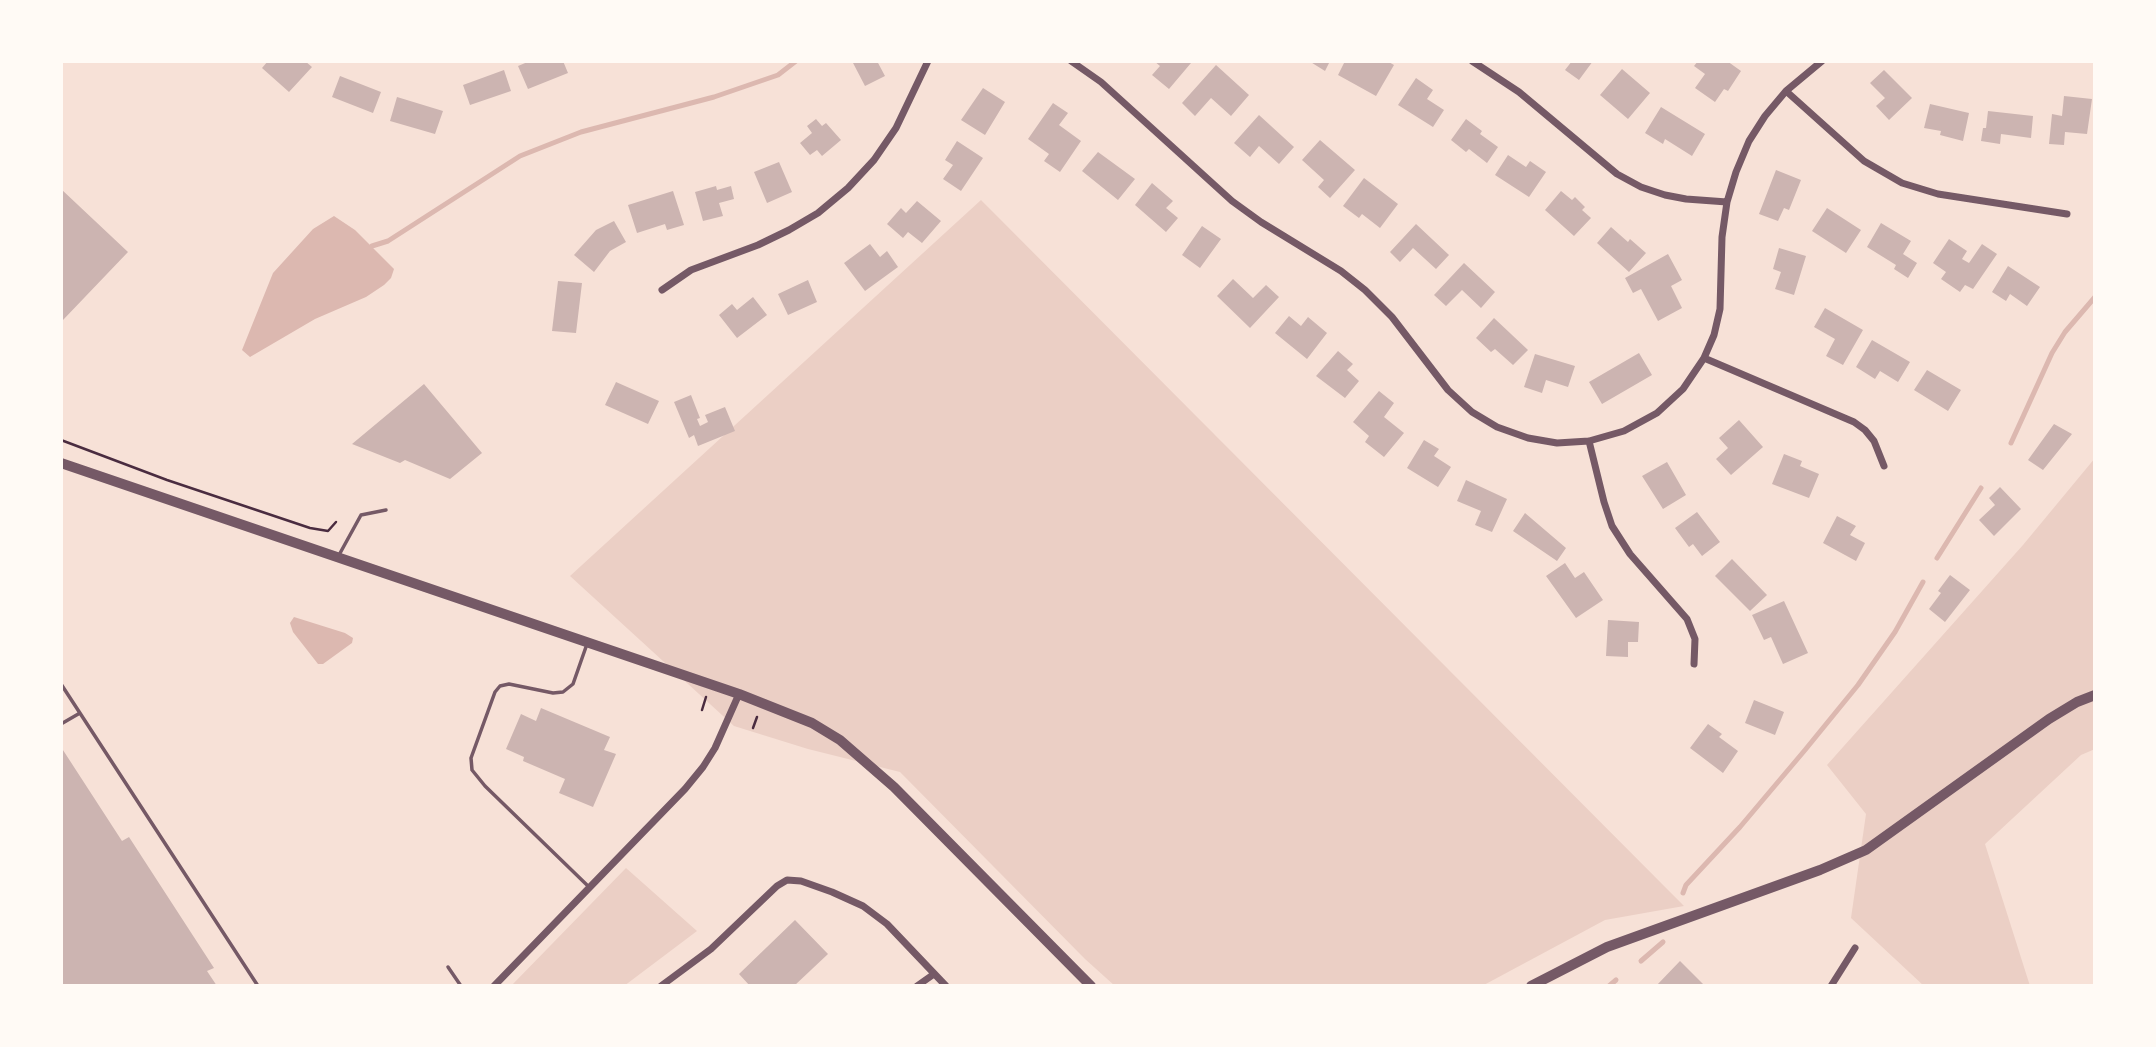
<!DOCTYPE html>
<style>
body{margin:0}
#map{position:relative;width:2156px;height:1047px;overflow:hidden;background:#f7e1d7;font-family:Roboto,sans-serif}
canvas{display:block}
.frame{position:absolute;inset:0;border:63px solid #fffaf5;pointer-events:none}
</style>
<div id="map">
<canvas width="2156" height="1047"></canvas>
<div class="frame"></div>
</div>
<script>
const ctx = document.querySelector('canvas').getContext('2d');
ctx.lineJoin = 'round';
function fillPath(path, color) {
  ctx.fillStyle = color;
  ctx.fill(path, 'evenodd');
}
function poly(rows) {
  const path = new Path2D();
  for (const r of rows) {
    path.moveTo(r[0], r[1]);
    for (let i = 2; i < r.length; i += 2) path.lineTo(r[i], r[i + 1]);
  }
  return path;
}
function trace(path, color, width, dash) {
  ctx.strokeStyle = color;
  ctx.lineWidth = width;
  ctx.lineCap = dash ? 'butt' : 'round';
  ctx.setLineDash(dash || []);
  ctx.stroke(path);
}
fillPath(poly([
 [981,200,1684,906,1605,920,1482,986,1115,986,1085,959,900,772,808,749,734,726,570,576],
 [2095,458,2095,749,2081,755,1985,844,2030,986,1924,986,1851,918,1866,814,1827,765,2023,545],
 [626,868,697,931,624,986,511,986]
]), '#ebcfc5');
fillPath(poly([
 [334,216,355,230,394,269,391,278,384,285,366,297,315,319,250,357,242,350,273,273,313,229],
 [294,617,345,633,353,638,352,643,323,664,318,664,293,632,290,623]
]), '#dcb8b0');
trace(poly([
 [372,246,388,241,520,156,581,132,714,97,778,75,796,61],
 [2011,443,2052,353,2065,332,2095,297],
 [1937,558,1981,488],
 [1683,893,1686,885,1740,827,1805,750,1858,685,1895,632,1923,582],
 [1641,961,1663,942],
 [1609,986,1616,980]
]), '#dcb8b0', 5);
fillPath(poly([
 [268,61,305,61,312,67,289,92,262,68],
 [530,61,563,61,568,73,528,89,518,66],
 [852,61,877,61,885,76,865,86],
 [1154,61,1188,61,1191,63,1169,89,1152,75,1160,66],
 [1309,61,1330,61,1325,71],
 [1345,61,1387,61,1394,65,1376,96,1338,75],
 [1572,61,1593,61,1579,80,1565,70],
 [1698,61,1727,61,1741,71,1728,91,1724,89,1715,102,1695,88,1705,74,1694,66],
 [1216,65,1249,95,1231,116,1211,98,1195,116,1182,103],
 [1622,69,1650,93,1628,119,1600,95],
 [504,70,511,91,470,105,463,85],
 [1884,70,1912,98,1889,120,1876,106,1885,98,1870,83],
 [340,76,381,92,373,113,332,97],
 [1416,78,1433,90,1427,99,1444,110,1433,127,1398,105],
 [983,88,1005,102,985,135,961,120],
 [2064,96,2092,99,2087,134,2065,132,2064,145,2049,144,2052,114,2062,116],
 [397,97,443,111,435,134,390,121],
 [1053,103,1068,113,1059,125,1081,141,1060,172,1044,161,1049,154,1028,139],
 [1930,104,1969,113,1963,141,1940,135,1941,131,1924,128],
 [1661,107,1705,134,1692,156,1665,139,1663,144,1645,133],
 [1988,111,2033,116,2031,138,2001,134,2000,144,1981,141,1983,128,1986,128],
 [1259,115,1294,147,1279,164,1259,146,1250,157,1234,143],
 [816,119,822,126,826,123,841,140,822,156,817,150,810,155,800,143,812,133,807,126],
 [1466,119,1482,131,1480,134,1498,147,1487,163,1469,149,1466,152,1451,140],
 [1320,140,1355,170,1330,198,1318,187,1324,180,1302,160],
 [957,141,983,158,961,191,943,179,953,165,945,160],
 [1098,152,1135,179,1118,200,1082,171],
 [1508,155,1526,167,1530,161,1546,172,1529,197,1495,175],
 [779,162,792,192,767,203,754,172],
 [1776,170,1801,180,1789,210,1784,208,1778,221,1759,214],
 [1364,178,1398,204,1380,228,1362,214,1359,218,1343,206],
 [1152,183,1173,201,1166,208,1178,218,1166,232,1135,205],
 [716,186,717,190,731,186,734,199,719,203,723,216,703,221,695,192],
 [61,189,128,252,63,320,61,318],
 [673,191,684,225,667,230,665,224,637,233,628,205],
 [1561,191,1572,200,1575,197,1585,207,1582,210,1591,218,1574,236,1545,210],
 [917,201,941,221,922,243,908,232,903,238,887,224,901,208,906,213],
 [1827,208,1861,230,1846,253,1812,231],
 [614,221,626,242,610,251,594,272,574,255,596,230],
 [1881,223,1911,241,1903,254,1917,263,1908,278,1894,269,1896,265,1867,247],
 [1416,224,1449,255,1436,269,1413,248,1400,262,1390,252],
 [1202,226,1221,239,1200,268,1182,255],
 [1611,227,1628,242,1630,239,1646,253,1629,272,1597,243],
 [1949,239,1967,251,1962,259,1969,263,1982,244,1997,254,1973,289,1965,285,1960,292,1941,279,1946,272,1933,263],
 [870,244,880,257,887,251,898,267,865,291,844,263],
 [1779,248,1806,256,1794,295,1775,289,1781,272,1773,269],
 [1668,254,1682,280,1671,286,1682,308,1658,321,1641,289,1633,293,1625,278],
 [1464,263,1495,292,1481,308,1462,290,1446,306,1434,295],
 [2008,266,2040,287,2027,306,2010,294,2006,301,1992,292],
 [1233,279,1253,298,1266,285,1279,297,1250,328,1217,296],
 [808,280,817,302,788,315,778,294],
 [558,281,582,283,576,333,552,331],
 [753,297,767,315,737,338,719,315,732,304,737,310],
 [1825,308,1863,330,1843,365,1826,356,1835,339,1814,327],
 [1289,316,1301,326,1308,317,1327,333,1307,359,1275,333],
 [1494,318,1528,350,1513,365,1495,349,1491,352,1476,338],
 [1872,340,1910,362,1898,382,1880,371,1875,379,1856,367],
 [1338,351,1353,364,1347,370,1359,381,1345,398,1316,376],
 [1639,353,1652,375,1602,404,1589,382],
 [1535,354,1575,366,1568,387,1546,380,1542,393,1524,387],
 [1927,370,1961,390,1948,411,1914,390],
 [616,382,659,401,648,424,605,405],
 [424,384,482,453,450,479,405,460,400,463,352,444],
 [1379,391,1394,403,1384,417,1404,433,1384,457,1365,442,1369,436,1353,422],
 [691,395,700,418,697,419,700,426,708,422,705,415,725,407,735,431,698,446,694,435,689,438,674,402],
 [1739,420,1763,447,1731,475,1716,459,1728,448,1719,438],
 [2054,424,2072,434,2043,470,2028,460],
 [1424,440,1439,449,1434,456,1451,467,1438,487,1407,468],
 [1784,454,1802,461,1800,466,1819,474,1809,498,1772,484],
 [1667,462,1686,495,1663,509,1642,476],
 [1466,480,1507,499,1492,532,1475,525,1481,511,1457,501],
 [2000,487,2021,509,1994,536,1979,520,1995,505,1989,498],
 [1697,512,1720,542,1702,556,1693,544,1689,547,1675,528],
 [1525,513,1566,548,1557,561,1513,531],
 [1837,516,1856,526,1850,535,1865,543,1856,561,1823,543],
 [1732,559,1767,595,1750,611,1715,576],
 [1565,563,1575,578,1584,572,1603,600,1576,618,1546,576],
 [1950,575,1970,590,1945,622,1929,609,1941,593,1938,591],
 [1784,601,1808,653,1783,664,1771,637,1764,640,1752,615],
 [1608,620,1639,622,1638,642,1628,642,1628,657,1606,656],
 [1754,700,1784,712,1775,735,1745,723],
 [541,708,610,737,604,750,616,754,593,807,559,793,565,779,523,761,524,757,506,749,521,714,536,721],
 [1708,724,1722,734,1719,737,1738,751,1723,773,1690,748],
 [61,747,122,841,129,837,214,968,207,971,217,986,61,986],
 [795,920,828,954,794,986,750,986,739,974],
 [1680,961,1705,986,1656,986]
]), '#ccb4b1');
trace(poly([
 [61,440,167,480,310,528,328,531,336,522],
 [702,710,706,697],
 [753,728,757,717]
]), '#4a2c40', 2.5);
trace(poly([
 [339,555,361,515,386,510],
 [587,644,573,684,563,692,553,693,509,684,500,686,495,692,471,758,472,770,485,786,588,886],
 [61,684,258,986],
 [61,724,80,713],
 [448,967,461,986]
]), '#755966', 3.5);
trace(poly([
 [1071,61,1101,82,1232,201,1261,222,1341,271,1365,290,1392,317,1448,390,1472,412,1497,427,1528,438,1557,443,1589,441,1624,431,1657,413,1683,389,1704,358,1714,335,1720,309,1722,237,1727,202,1736,172,1749,141,1765,116,1786,91,1822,61],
 [1472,61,1519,92,1617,174,1641,187,1665,195,1686,199,1727,202],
 [1786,91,1864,161,1902,183,1938,194,2067,214],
 [662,290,691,270,758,245,789,230,818,213,848,188,874,160,896,128,928,61],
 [1704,358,1854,422,1865,430,1874,441,1884,466],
 [1589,441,1604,502,1612,526,1630,554,1687,619,1695,639,1694,664],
 [494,986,685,789,703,767,715,748,739,694],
 [661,986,711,949,777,886,787,880,801,881,832,892,863,906,887,924,946,986],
 [917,986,934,974],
 [1831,986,1855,948]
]), '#755966', 7);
trace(poly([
 [61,463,739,694,812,723,840,740,894,787,1091,986],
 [1531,986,1607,947,1820,870,1866,850,2049,719,2077,702,2095,695]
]), '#755966', 10);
</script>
